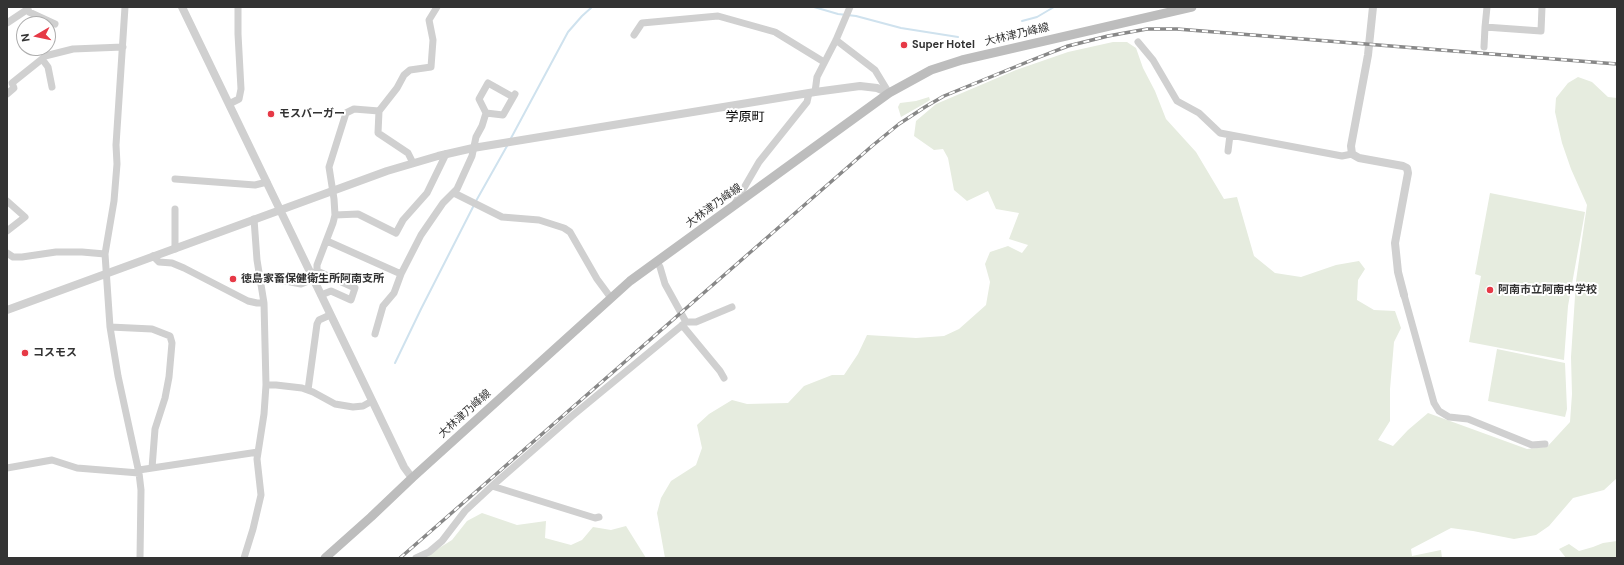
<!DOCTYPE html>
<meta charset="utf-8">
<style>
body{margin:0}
#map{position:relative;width:1624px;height:565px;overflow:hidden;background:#fff;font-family:"DM Sans",sans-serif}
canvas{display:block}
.frame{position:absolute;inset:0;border:8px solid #333;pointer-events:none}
.north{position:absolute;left:16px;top:16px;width:40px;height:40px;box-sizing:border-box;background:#fff;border:1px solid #adadad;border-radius:50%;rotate:261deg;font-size:11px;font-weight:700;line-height:16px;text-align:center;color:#333}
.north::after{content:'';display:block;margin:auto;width:14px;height:18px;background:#e63946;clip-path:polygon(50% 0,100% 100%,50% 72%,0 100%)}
</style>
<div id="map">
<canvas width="1624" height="565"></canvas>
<div class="frame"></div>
<div class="north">N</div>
</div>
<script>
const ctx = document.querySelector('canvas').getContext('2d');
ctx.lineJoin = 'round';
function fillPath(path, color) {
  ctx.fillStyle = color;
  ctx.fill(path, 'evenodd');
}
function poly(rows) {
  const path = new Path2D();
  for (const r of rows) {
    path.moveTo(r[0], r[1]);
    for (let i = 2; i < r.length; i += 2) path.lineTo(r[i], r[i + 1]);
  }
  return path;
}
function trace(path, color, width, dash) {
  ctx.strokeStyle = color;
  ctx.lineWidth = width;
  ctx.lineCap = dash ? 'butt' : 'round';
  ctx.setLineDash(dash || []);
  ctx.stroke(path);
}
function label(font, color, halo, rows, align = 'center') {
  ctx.font = font + ' "DM Sans","Noto Sans JP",sans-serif';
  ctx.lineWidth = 4;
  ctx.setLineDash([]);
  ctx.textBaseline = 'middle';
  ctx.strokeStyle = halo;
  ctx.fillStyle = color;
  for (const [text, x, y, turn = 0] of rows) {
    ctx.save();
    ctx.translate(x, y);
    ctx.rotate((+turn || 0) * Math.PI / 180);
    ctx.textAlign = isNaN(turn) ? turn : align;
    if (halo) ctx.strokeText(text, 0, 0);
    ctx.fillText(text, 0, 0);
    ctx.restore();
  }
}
fillPath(poly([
 [1113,42,1127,42,1136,48,1143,68,1155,91,1166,119,1196,152,1224,199,1237,197,1254,256,1275,273,1301,277,1336,265,1359,261,1365,269,1358,280,1357,300,1374,310,1395,311,1401,328,1394,342,1390,389,1390,421,1378,440,1393,446,1408,430,1428,413,1527,449,1547,447,1570,422,1572,394,1571,357,1576,281,1587,205,1571,169,1562,143,1555,112,1556,98,1568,83,1578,77,1592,82,1608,97,1617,98,1617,478,1604,490,1573,498,1549,526,1536,535,1514,539,1473,531,1451,528,1411,549,1412,556,1441,550,1442,558,665,558,657,513,661,498,671,481,696,465,702,448,697,425,709,414,732,400,747,404,788,403,804,386,832,375,844,375,858,354,867,335,916,338,944,336,959,329,986,305,990,282,985,264,990,252,1008,246,1022,253,1028,245,1009,239,1019,213,996,209,988,191,967,201,954,190,948,158,943,149,934,150,914,136,916,121,936,104,1016,70,1068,52],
 [929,97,930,100,922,105,901,117,898,107,900,103,916,101],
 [1490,193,1585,212,1568,306,1564,360,1469,342,1481,276,1475,274],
 [1497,349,1565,363,1567,409,1565,417,1488,401],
 [482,513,517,525,546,521,545,538,571,545,582,540,593,527,611,530,626,526,646,558,423,558,452,540,467,521],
 [1617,541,1617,558,1566,558,1559,549,1569,544,1579,551,1593,547,1603,543]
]), '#e6ecdf');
trace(poly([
 [814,7,838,14,856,16,901,28,958,37],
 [1022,21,1037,17,1054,7],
 [510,140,568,32,582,16,592,7],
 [476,201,507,146],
 [395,363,421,309,474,205]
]), '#cfe2ee', 2);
trace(poly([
 [125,7,116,145,117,164,114,201,105,254,110,327,118,376,139,473,141,490,140,558],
 [7,23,28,9,29,12,55,24],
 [1485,27,1487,7],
 [634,35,642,23,718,16,775,32,824,62],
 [836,40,875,70,889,93],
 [1138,42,1153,60,1177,101,1199,113,1220,133,1342,156,1352,154],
 [1484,47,1485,27,1541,31,1542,7],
 [52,87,48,67,42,59,45,56,73,49,123,47],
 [815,92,817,77,836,40,850,7],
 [7,94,14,88,12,83,42,59],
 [229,104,239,99,241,89,238,34,238,7],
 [379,111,378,133,408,153,413,163],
 [486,113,503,115,515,94],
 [1228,151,1230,135],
 [175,179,255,185,267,182],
 [454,193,502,217,539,220,564,228,570,232,597,279,611,298],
 [7,201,25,217,7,231],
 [734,205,759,162,807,102,809,93],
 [335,215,358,214,396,233,403,220,427,193,446,154],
 [327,241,401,274],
 [175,249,175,209],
 [7,253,13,257,22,257,56,252,82,252,105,254],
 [153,256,159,262,172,263,184,268,248,301,257,303,264,303],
 [317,271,317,265,333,223,335,215,334,199,329,167,346,113,354,109,379,111,397,88,404,75,410,70,431,67,433,40,429,20,437,7],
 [313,273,317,271,355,288,351,300,331,291,321,295],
 [262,280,270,278,301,284,313,279],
 [1404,295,1434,403,1439,411,1449,417,1468,419,1532,445,1545,444],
 [686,322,696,322,732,307],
 [682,325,720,371,724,378],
 [110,327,152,329,170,336,172,343,169,377,165,398,155,429,152,468],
 [375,334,383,306,394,293,401,274,421,235,443,203,457,189,472,156,476,137,482,126,486,113,479,99,488,83,513,97],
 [266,385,276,385,302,388,313,392,335,404,353,407,363,406,372,401],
 [308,390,317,324,319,320,330,315],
 [7,468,52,460,77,468,139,473],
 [139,470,258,452],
 [492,486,595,518,599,517],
 [244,558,253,529,261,495,257,459,264,414,266,385,264,303,257,260,254,219],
 [416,558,429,552,442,541,465,511,492,486,572,416,686,322,665,284,660,267,657,262]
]), '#d0d0d0', 7);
trace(poly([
 [182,7,368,392,404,467,412,478],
 [1373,7,1368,55,1351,146,1352,154,1359,158,1403,166,1407,168,1408,173,1395,243,1398,272,1404,295],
 [7,310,387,171,438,156,473,148,815,92,860,86,877,88,889,93]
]), '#d0d0d0', 8);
trace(poly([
 [325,558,371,517,412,478,630,281,889,93,931,70,962,60,1192,7]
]), '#bdbdbd', 9);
const rail = poly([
 [400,558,872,146,899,124,925,107,944,96,1037,58,1068,46,1108,36,1147,29,1177,29,1617,64]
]);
trace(rail, '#888', 3.5);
trace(rail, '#fff', 2, [6]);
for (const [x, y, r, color] of [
 [904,45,4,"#e63946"],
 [271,114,4,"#e63946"],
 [233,279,4,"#e63946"],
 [1490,290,4,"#e63946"],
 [25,353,4,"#e63946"]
]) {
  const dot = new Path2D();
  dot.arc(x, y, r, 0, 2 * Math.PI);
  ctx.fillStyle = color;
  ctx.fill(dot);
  trace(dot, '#fff', 1.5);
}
label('11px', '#333', '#fff', [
 ["大林津乃峰線",1017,35,-13],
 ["大林津乃峰線",714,206,-36],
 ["大林津乃峰線",465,414,-42]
]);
label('bold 11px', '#333', '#fff', [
 ["Super Hotel",912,45],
 ["モスバーガー",279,114],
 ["徳島家畜保健衛生所阿南支所",241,279],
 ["阿南市立阿南中学校",1498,290],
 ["コスモス",33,353]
], 'left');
label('13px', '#000', '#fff', [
 ["学原町",745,118]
]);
</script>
